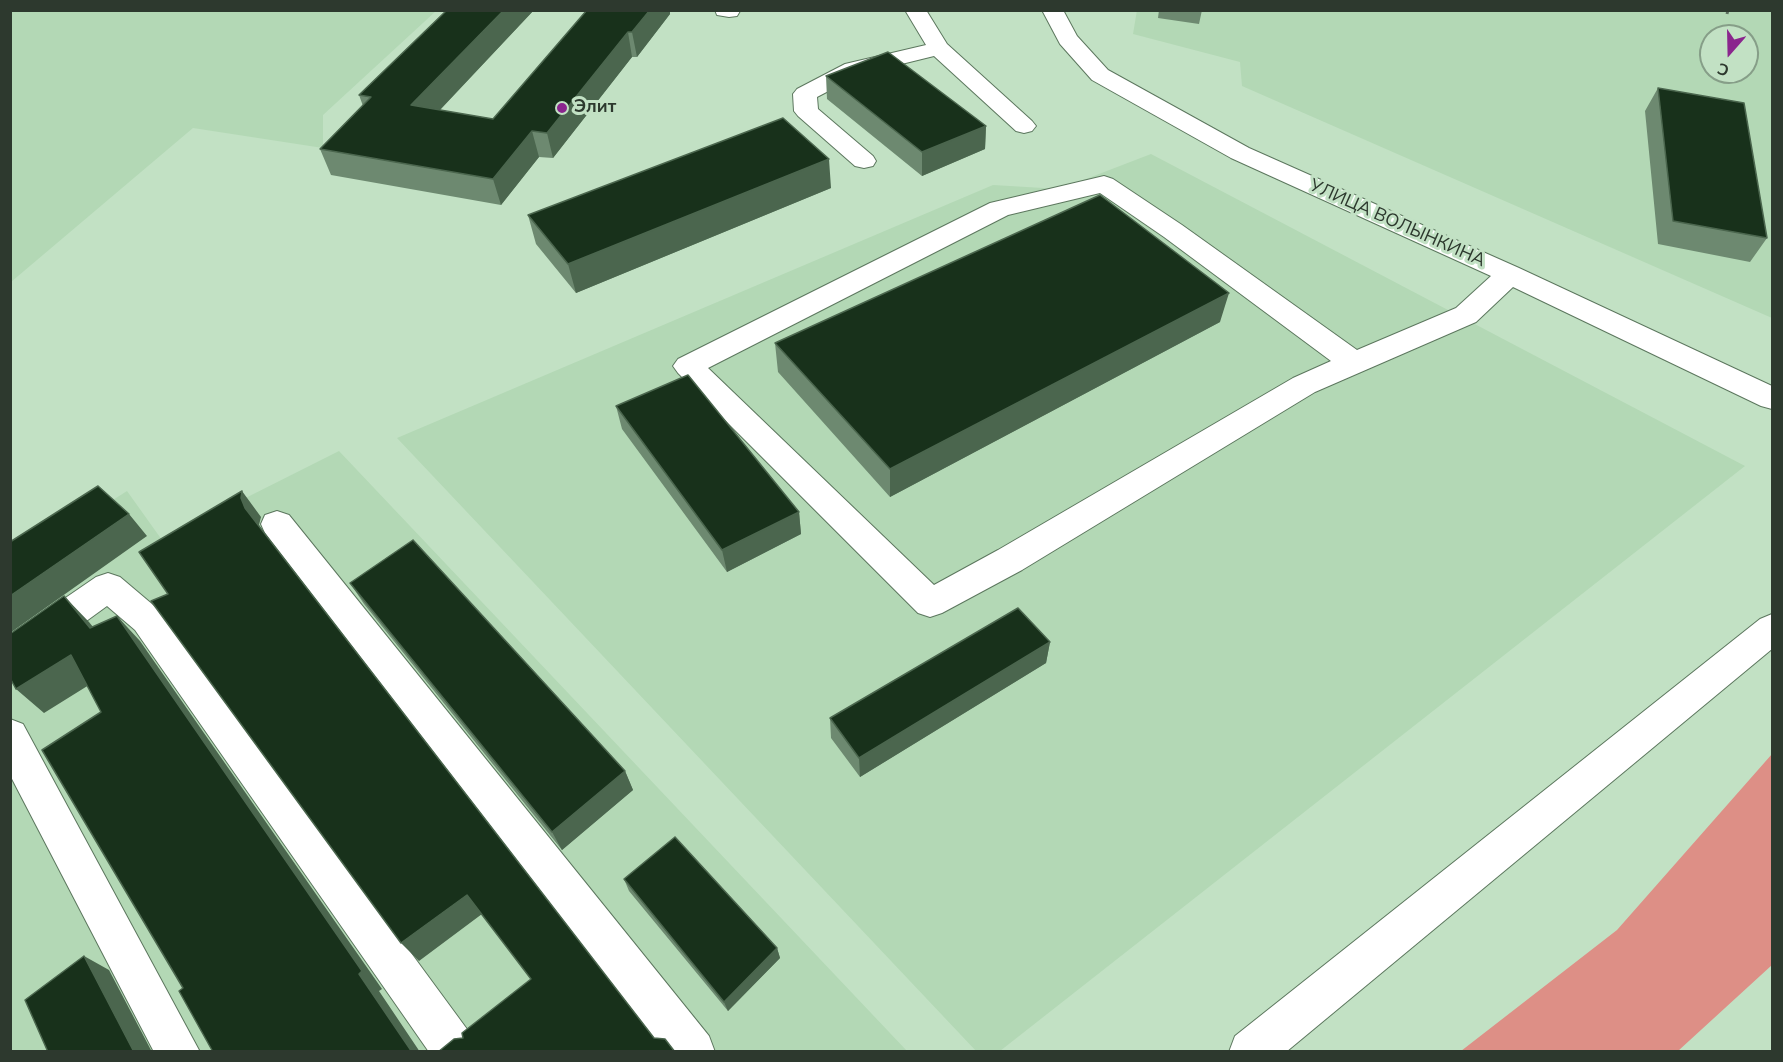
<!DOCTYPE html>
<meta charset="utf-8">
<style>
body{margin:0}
#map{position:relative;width:1783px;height:1062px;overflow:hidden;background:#c2e1c4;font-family:"Nunito Sans",sans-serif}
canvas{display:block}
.frame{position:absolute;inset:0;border:12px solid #2d392e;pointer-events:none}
.north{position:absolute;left:1699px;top:24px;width:60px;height:60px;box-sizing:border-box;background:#c2e1c4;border:2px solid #869e88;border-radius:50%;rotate:200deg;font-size:16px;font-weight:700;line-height:24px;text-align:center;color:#2d392e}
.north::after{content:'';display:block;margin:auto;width:21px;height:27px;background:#8a258d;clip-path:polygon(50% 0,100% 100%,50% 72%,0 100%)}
</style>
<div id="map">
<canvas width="1783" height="1062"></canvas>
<div class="frame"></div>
<div class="north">С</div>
</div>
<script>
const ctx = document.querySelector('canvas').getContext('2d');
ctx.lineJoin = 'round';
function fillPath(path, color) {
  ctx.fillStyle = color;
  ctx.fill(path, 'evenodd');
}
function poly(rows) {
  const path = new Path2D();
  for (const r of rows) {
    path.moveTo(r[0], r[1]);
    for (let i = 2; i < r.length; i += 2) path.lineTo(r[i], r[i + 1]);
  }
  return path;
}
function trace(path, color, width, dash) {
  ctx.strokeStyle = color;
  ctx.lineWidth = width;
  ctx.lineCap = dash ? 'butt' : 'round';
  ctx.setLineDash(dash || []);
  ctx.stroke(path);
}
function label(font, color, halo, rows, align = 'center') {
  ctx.font = font + ' "Nunito Sans",sans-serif';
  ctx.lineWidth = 6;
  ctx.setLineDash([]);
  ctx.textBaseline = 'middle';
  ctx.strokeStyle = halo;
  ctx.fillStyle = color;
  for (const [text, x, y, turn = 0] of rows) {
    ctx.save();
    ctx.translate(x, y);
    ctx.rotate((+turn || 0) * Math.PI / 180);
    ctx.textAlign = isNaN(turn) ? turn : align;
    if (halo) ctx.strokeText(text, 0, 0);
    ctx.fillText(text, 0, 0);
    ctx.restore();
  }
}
fillPath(poly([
 [1137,10,1772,11,1772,318,1242,86,1240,62,1133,34],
 [1711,36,1747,36,1747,72,1711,72],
 [11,11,436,11,323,115,323,148,193,128,11,282],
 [1151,154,1745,466,1000,1051,977,1052,397,438,993,185,1060,189],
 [339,451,907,1051,11,1052,11,565,127,491,162,540]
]), '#b3d8b5');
fillPath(poly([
 [1772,754,1772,965,1678,1051,1461,1051,1617,930]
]), '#dd8f86');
const minor = poly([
 [715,10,739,10,740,11,737,16,729,17,717,15,715,10],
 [905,10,926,10,947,44,1032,121,1036,126,1032,131,1024,133,1016,131,934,56,861,74,817,97,818,109,873,156,876,161,873,166,864,168,855,166,798,116,794,111,793,94,797,89,845,64,926,45,905,10],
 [1042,10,1063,10,1077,36,1108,70,1249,148,1519,268,1772,386,1772,409,1761,406,1513,287,1476,322,1315,392,1022,570,942,613,930,617,918,613,678,373,673,366,678,359,990,203,1104,176,1113,179,1182,225,1357,350,1456,308,1491,276,1231,158,1092,80,1060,44,1042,10],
 [1100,193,1164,237,1331,361,1293,378,998,550,934,585,708,368,1008,215,1100,193],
 [277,511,289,515,709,1036,715,1052,665,1052,265,533,261,524,265,515,277,511],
 [108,573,120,577,159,610,472,1036,478,1052,429,1052,135,630,107,606,23,667,10,671,10,636,96,577,108,573],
 [1772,614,1772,649,1286,1052,1229,1052,1235,1036,1760,619,1772,614],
 [10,719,23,724,200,1052,154,1052,10,775,10,719]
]);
trace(minor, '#5c775e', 2);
fillPath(minor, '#fff');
trace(poly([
 [1727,14,1728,10]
]), '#5b6d5d', 3, [5, 5]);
fillPath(poly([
 [534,10,440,110,493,119,587,10,670,10,670,14,637,57,632,57,553,158,539,157,501,205,331,175,320,149,363,106,359,95],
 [1159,10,1202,10,1199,24,1158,18],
 [826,76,986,126,985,149,922,176,827,99],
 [1658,88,1767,238,1750,262,1658,244,1645,111],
 [831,188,576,293,536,244,528,215],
 [1220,322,890,497,778,372,775,343],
 [616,406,799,512,801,534,727,572,622,429],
 [350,583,625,771,633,790,562,850,364,604],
 [1050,642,1046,663,860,777,831,738,830,718],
 [624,879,777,948,780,958,728,1011,629,891]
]), '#6d8970');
fillPath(poly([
 [504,10,534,10,420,131,411,105],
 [650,10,670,10,670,14,637,57,632,32],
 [628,32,632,57,553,158,547,133],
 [986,126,985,149,922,176,922,152],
 [532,131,539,157,501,205,493,179],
 [829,159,831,188,576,293,568,264],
 [1229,293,1220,322,890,497,890,469],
 [242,491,261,517,259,525,263,534,245,508,241,498],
 [799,512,801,534,727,572,722,550],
 [129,514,147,536,10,633,10,596],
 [64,596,89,622,114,653,90,628],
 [117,616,140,641,382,989,379,991,420,1052,412,1052],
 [1050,642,1046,663,860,777,859,758],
 [71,655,97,680,44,713,16,689],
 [625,771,633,790,562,850,552,832],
 [467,895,482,914,419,961,401,943],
 [777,948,780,958,728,1011,724,1002],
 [84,956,109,970,152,1052,134,1052]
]), '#4b664e');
const building = poly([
 [447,10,504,10,411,105,493,119,587,10,650,10,632,32,628,32,547,133,532,131,493,179,320,149,371,97,359,95,447,10],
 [888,52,986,126,922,152,826,76,888,52],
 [1658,88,1744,103,1767,238,1673,221,1658,88],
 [783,118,829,159,568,264,528,215,783,118],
 [1100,195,1229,293,890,469,775,343,1100,195],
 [688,375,799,512,722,550,616,406,688,375],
 [98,486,129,514,10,596,10,542,98,486],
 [242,491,241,498,245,508,654,1038,665,1039,675,1052,438,1052,454,1039,463,1038,462,1033,531,979,467,895,401,943,151,601,168,594,139,552,242,491],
 [413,540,625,771,552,832,350,583,413,540],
 [64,596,90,628,117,616,362,971,359,974,412,1052,213,1052,179,991,183,988,42,750,101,712,71,655,16,689,10,678,10,634,64,596],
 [1018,608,1050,642,859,758,830,718,1018,608],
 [675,837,777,948,724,1002,624,879,675,837],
 [84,956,134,1052,48,1052,25,1000,84,956]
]);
fillPath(building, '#18311b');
trace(building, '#4b664e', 1.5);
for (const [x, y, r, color] of [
 [562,108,6,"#8a258d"]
]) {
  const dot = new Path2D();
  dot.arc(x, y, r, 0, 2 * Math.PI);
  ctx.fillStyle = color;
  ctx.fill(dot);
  trace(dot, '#c2e1c4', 2);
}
label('bold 18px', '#2d392e', '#c2e1c4', [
 ["Элит",574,108]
], 'left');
label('18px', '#2d392e', '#c2e1c4', [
 ["УЛИЦА ВОЛЫНКИНА",1397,224,24]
]);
</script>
